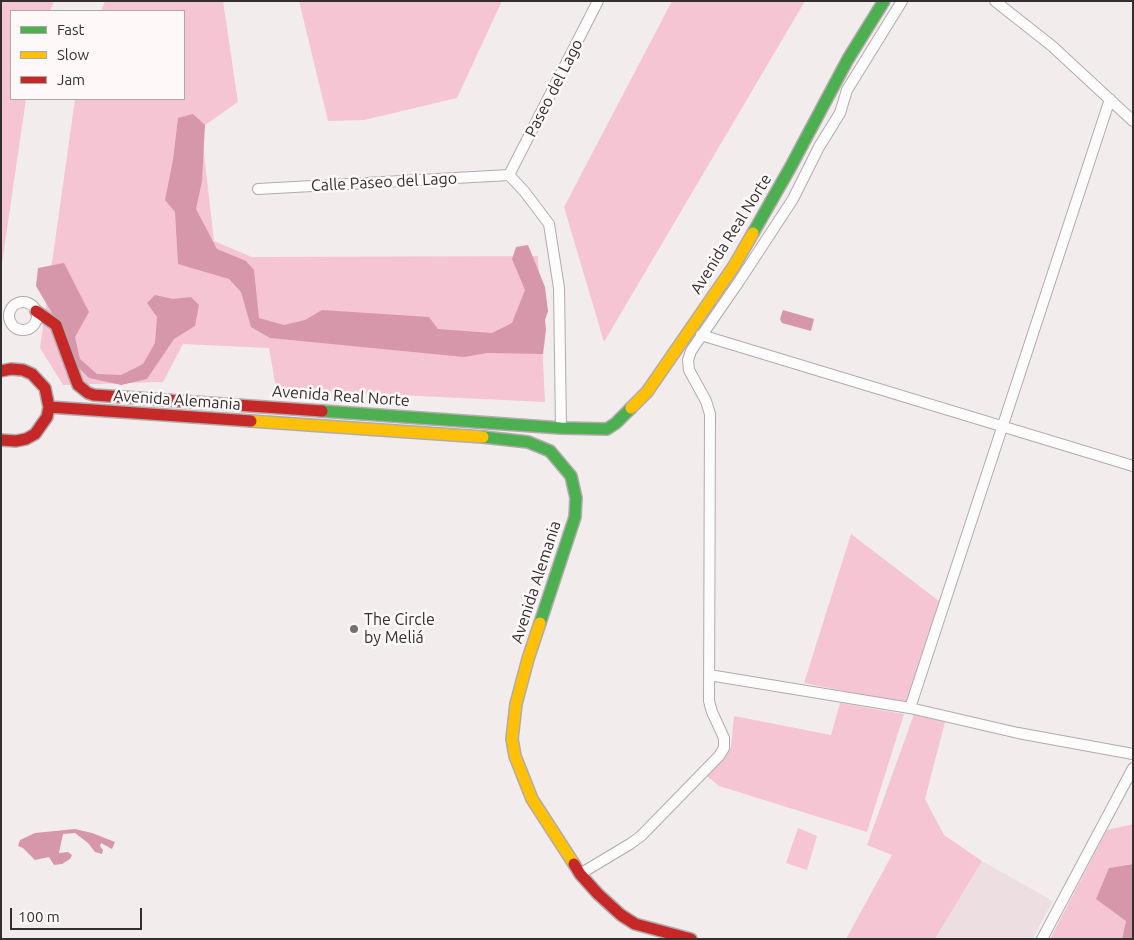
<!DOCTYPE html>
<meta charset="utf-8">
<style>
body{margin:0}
#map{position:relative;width:1134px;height:940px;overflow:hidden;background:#f2eced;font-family:Ubuntu,sans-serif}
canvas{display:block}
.frame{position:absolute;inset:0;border:2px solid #332e2f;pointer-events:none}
.legend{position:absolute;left:10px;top:10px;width:175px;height:90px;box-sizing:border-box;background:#fef8f9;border:1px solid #ada7a8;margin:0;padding:6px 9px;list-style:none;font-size:15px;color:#332e2f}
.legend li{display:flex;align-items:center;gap:10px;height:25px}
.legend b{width:25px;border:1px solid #ada7a8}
.scale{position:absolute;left:10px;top:908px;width:132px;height:22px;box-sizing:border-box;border:2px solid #332e2f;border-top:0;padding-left:6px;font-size:15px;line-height:18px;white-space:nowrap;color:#332e2f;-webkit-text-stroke:4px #fef8f9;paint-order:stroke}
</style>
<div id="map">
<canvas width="1134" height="940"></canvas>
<div class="frame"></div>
<ul class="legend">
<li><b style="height:6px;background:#4caf50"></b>Fast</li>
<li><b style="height:6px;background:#ffc107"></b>Slow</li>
<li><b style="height:6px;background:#c62828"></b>Jam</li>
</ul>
<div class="scale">100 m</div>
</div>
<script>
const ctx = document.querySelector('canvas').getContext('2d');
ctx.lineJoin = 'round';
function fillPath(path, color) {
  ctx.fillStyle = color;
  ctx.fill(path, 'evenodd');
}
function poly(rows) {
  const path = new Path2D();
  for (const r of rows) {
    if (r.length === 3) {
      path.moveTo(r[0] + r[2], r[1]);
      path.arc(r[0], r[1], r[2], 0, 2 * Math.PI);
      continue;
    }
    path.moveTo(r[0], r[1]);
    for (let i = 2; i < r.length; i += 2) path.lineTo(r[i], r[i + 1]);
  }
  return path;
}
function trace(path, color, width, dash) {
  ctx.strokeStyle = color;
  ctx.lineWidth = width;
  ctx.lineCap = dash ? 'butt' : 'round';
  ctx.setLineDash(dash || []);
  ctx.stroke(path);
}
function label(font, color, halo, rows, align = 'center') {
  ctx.font = font + ' Ubuntu,sans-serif';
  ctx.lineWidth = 5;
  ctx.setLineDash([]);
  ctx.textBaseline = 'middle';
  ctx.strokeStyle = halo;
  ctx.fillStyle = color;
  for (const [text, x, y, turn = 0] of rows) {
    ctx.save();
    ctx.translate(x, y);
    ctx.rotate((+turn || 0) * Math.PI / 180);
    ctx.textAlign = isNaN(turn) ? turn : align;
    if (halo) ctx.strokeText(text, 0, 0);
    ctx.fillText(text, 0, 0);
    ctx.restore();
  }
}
fillPath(poly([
 [982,861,1053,901,1032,939,935,939]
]), '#eddee2');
fillPath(poly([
 [1,1,54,1,50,11,11,11,11,99,26,99,1,270],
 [105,1,223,1,238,102,201,128,214,241,252,257,538,256,545,402,355,393,276,388,269,348,183,344,163,382,63,385,40,348,75,99,184,99,184,11,101,11],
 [299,1,502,1,457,98,364,120,328,121],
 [672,1,805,1,604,342,564,207],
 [851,534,939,601,908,704,804,683],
 [840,703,904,714,867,832,719,786,707,776,731,747,734,716,831,735],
 [914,714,945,722,925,799,944,835,982,861,935,939,846,939,892,855,867,845],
 [1133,824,1133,864,1109,868,1126,921,1122,939,1050,939,1107,830],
 [798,828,817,836,807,870,786,863]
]), '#f6c5d3');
fillPath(poly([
 [193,114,205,125,202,181,196,209,217,249,246,261,254,270,259,318,284,325,305,320,322,310,429,317,438,329,492,333,512,323,525,290,512,259,516,247,528,245,545,287,548,311,545,320,546,330,543,354,487,353,464,357,270,338,251,327,241,292,229,279,178,264,175,212,165,200,173,160,178,118],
 [64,263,89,312,75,337,80,359,97,374,121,375,143,364,155,343,157,317,147,303,155,295,173,299,191,297,199,305,195,326,174,339,147,379,121,385,89,378,76,365,59,325,36,286,38,268],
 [783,310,814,319,811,331,782,323,780,319],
 [75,829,92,833,115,842,112,849,101,843,100,846,103,850,102,854,95,852,88,843,75,833,63,834,59,853,68,852,72,855,70,859,62,864,54,865,49,857,35,860,23,848,18,846,20,840,35,833],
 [1133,864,1133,939,1122,939,1126,921,1096,899,1109,868]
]), '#d697aa');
const street = poly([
 [995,1,1052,46,1133,121],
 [509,175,524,191,549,224,559,288,561,428],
 [509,175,598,1],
 [258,189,509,175],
 [23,316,14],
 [701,335,1133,466],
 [709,675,910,708,1018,733,1133,754],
 [910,708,1110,99],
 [580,874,630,844,641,836,719,756,724,748,724,738,712,712,709,701,710,414,706,401,689,370,688,360,691,351,740,280,793,199,819,147,840,113,847,90,902,1],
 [1042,939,1133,768]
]);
const fast = poly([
 [753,233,790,168,848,59,884,1],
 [322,411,561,428,607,429,616,423,631,408],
 [483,437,528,442,550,451,571,476,576,498,575,517,540,623]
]);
const slow = poly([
 [631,408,647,392,734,266,753,233],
 [251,421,483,437],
 [540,623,528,659,516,704,512,739,515,756,532,799,574,864]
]);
const jam = poly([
 [36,311,56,325,78,385,88,393,94,395,322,411],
 [1,371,11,369,23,370,32,374,45,388,49,407,47,417,35,434,26,439,16,441,1,440],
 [49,407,251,421],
 [574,864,580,874,598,894,621,915,635,924,691,939]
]);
trace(street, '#b0abac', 12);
trace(fast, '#b0abac', 14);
trace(slow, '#b0abac', 14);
trace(jam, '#b0abac', 14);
trace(street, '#fdfcfc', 10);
trace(fast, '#4caf50', 11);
trace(slow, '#ffc107', 11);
trace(jam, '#c62828', 11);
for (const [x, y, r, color] of [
 [354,629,5,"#767072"]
]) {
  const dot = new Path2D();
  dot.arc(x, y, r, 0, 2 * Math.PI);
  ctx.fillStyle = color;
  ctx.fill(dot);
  trace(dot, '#fef8f9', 2);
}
label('16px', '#332e2f', '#fef8f9', [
 ["Paseo del Lago",554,88,-63],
 ["Calle Paseo del Lago",384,182,-3],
 ["Avenida Real Norte",731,234,-58],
 ["Avenida Real Norte",341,396,4],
 ["Avenida Alemania",177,400,4],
 ["Avenida Alemania",536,582,-72]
]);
label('16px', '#332e2f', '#fef8f9', [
 ["The Circle",364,620],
 ["by Meliá",364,638]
], 'left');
</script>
